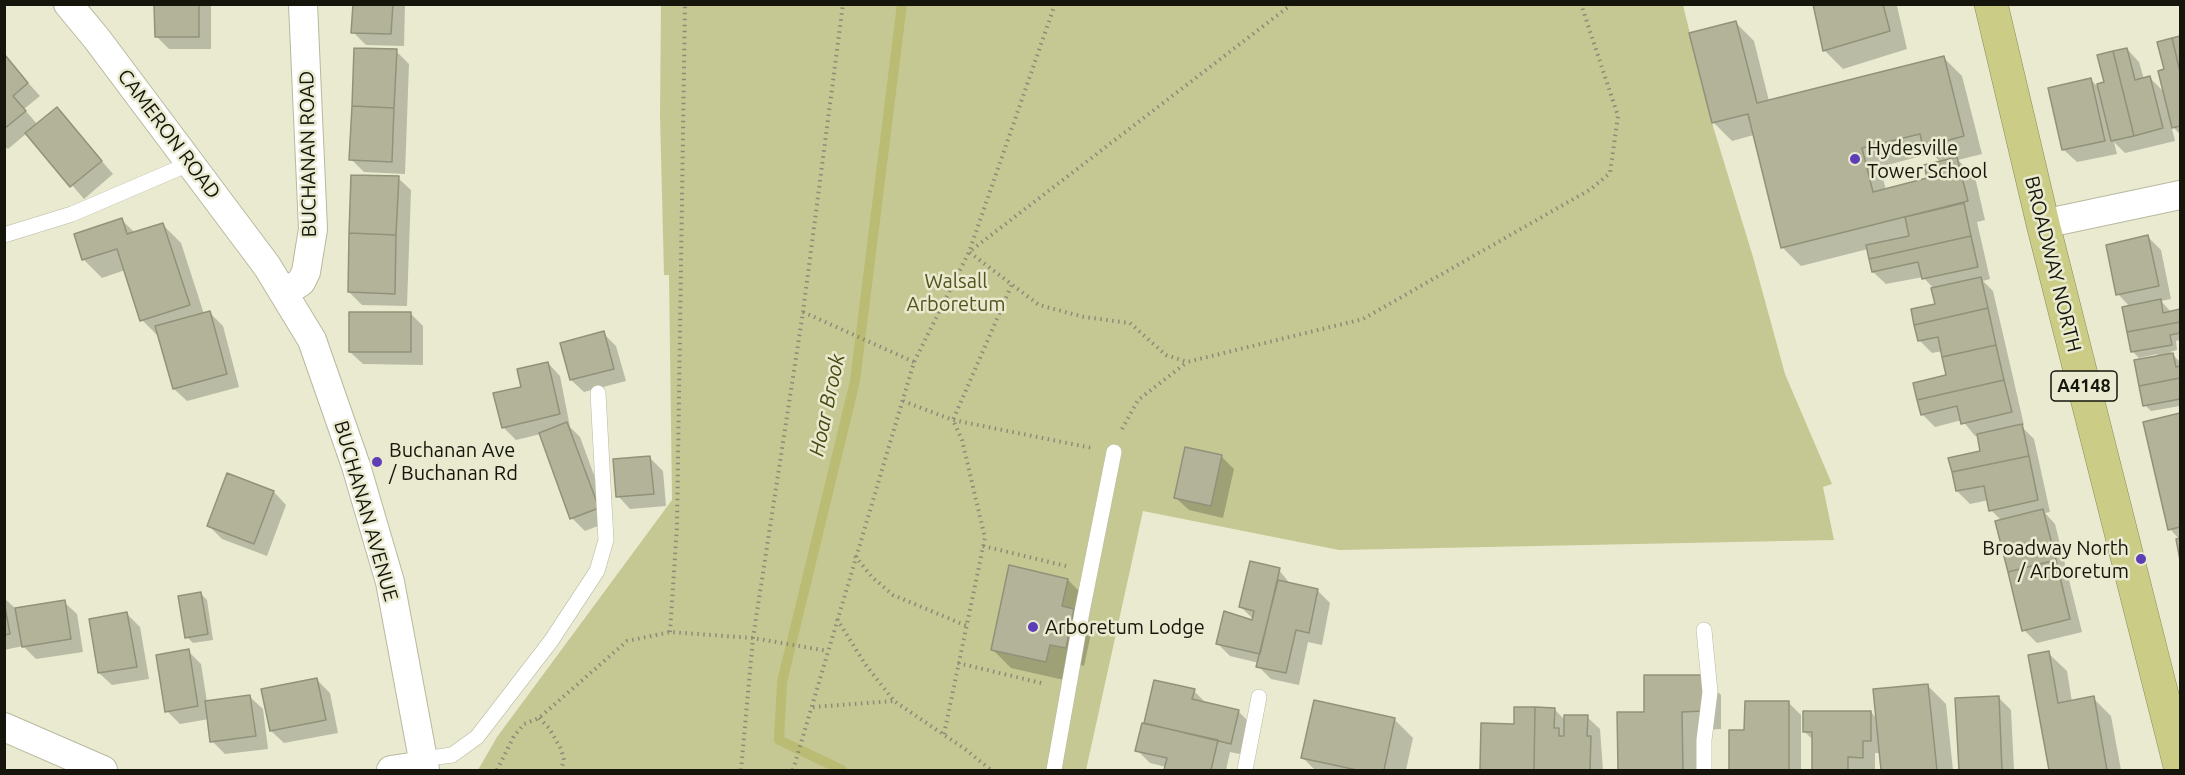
<!DOCTYPE html>
<style>
body{margin:0}
#map{position:relative;width:2185px;height:775px;overflow:hidden;background:#e9eacf;font-family:Ubuntu,sans-serif}
canvas{display:block}
.frame{position:absolute;inset:0;border:6px solid #15150c;pointer-events:none}
</style>
<div id="map">
<canvas width="2185" height="775"></canvas>
<div class="frame"></div>
</div>
<script>
const ctx = document.querySelector('canvas').getContext('2d');
ctx.lineJoin = 'round';
function fillPath(path, color) {
  ctx.fillStyle = color;
  ctx.fill(path, 'evenodd');
}
function poly(rows) {
  const path = new Path2D();
  for (const r of rows) {
    path.moveTo(r[0], r[1]);
    for (let i = 2; i < r.length; i += 2) path.lineTo(r[i], r[i + 1]);
  }
  return path;
}
function trace(path, color, width, dash) {
  ctx.strokeStyle = color;
  ctx.lineWidth = width;
  ctx.lineCap = dash ? 'butt' : 'round';
  ctx.setLineDash(dash || []);
  ctx.stroke(path);
}
function label(font, color, halo, rows, align = 'center') {
  ctx.font = font + ' Ubuntu,sans-serif';
  ctx.lineWidth = 5;
  ctx.setLineDash([]);
  ctx.textBaseline = 'middle';
  ctx.strokeStyle = halo;
  ctx.fillStyle = color;
  for (const [text, x, y, turn = 0] of rows) {
    ctx.save();
    ctx.translate(x, y);
    ctx.rotate((+turn || 0) * Math.PI / 180);
    ctx.textAlign = isNaN(turn) ? turn : align;
    if (halo) ctx.strokeText(text, 0, 0);
    ctx.fillText(text, 0, 0);
    ctx.restore();
  }
}
fillPath(poly([
 [661,5,1683,5,1712,123,1753,257,1785,374,1832,484,1823,487,1834,540,1339,550,1143,511,1086,770,478,770,497,737,672,500,669,275,664,275,660,115]
]), '#c6c893');
fillPath(poly([
 [156,4,211,4,211,49,169,49,156,36],
 [354,4,405,4,404,46,366,45,353,32],
 [1814,4,1909,4,1897,6,1907,49,1843,69,1825,51],
 [1736,23,1754,41,1769,101,1944,58,1962,76,1982,154,1958,160,1975,177,1985,220,1977,222,1990,279,1983,281,1993,291,2024,425,2021,426,2034,439,2050,512,2045,513,2055,524,2082,632,2037,643,2024,630,2002,521,1991,510,1989,500,1970,504,1957,491,1950,459,1982,452,1979,436,1975,436,1962,420,1935,427,1922,414,1948,376,1943,351,1932,353,1920,341,1937,305,1933,288,1923,277,1886,284,1873,272,1868,249,1801,266,1783,248,1754,135,1732,141,1713,122],
 [1932,153,1941,163,1929,180,1886,190,1880,167],
 [2180,38,2180,134,2171,125,2175,141,2125,153,2114,142,2117,154,2077,162,2064,150,2050,89,2091,80,2100,89,2127,49,2139,62,2144,79,2150,78,2165,93,2166,70,2159,43],
 [396,51,409,64,405,174,364,172,351,159],
 [5,57,40,96,24,109,38,125,57,109,113,174,84,199,27,133,8,149,4,146],
 [398,178,411,190,407,306,362,305,349,292],
 [122,220,135,233,162,224,181,243,204,314,210,313,223,326,239,387,187,401,174,389,160,338,142,320,125,270,102,278,83,259],
 [2148,237,2161,250,2171,299,2161,301,2172,313,2180,311,2180,340,2176,341,2177,350,2170,352,2180,362,2180,406,2151,411,2145,405,2157,354,2139,358,2133,352,2130,307,2118,294],
 [410,313,423,326,423,365,363,364,350,352],
 [603,333,616,346,626,381,584,392,571,380],
 [548,363,560,376,570,427,580,437,611,521,585,531,572,518,541,434,516,440,503,427,523,388],
 [2180,415,2180,553,2178,540,2180,540,2170,529,2145,423],
 [1221,456,1234,469,1223,518,1189,510,1176,498],
 [650,458,663,471,666,506,630,509,618,496],
 [274,492,286,505,267,556,222,539,209,526],
 [1279,570,1291,585,1317,590,1330,603,1322,645,1308,642,1299,685,1271,679,1258,666,1259,663,1230,656,1218,644,1256,622,1241,607],
 [1068,580,1086,598,1082,618,1092,629,1084,666,1068,662,1064,680,1011,668,993,650],
 [200,593,207,600,213,640,193,643,187,637],
 [4,598,16,609,64,602,77,614,83,652,36,659,23,646,4,650],
 [127,614,140,627,149,679,112,685,99,673],
 [188,651,201,664,207,702,250,697,263,709,268,749,225,754,212,741,209,719,180,724,167,711],
 [2048,653,2067,671,2072,702,2093,698,2111,716,2121,770,2050,770,2030,656],
 [1702,676,1721,695,1721,729,1700,730,1701,770,1619,770,1618,714,1646,713],
 [317,680,330,693,338,733,284,743,271,731],
 [1155,682,1194,691,1207,704,1238,711,1251,724,1244,755,1230,752,1226,770,1167,770,1166,767,1150,763,1137,750],
 [1928,686,1946,704,1953,770,1882,770,1880,753,1875,753,1875,770,1814,770,1814,741,1804,731,1871,712,1877,719],
 [1998,697,2011,710,2014,770,1961,770,1957,700],
 [1789,703,1801,715,1801,770,1731,770,1731,731,1746,731],
 [1554,709,1566,721,1587,717,1600,729,1603,770,1481,770,1482,725,1515,725],
 [1394,719,1413,738,1406,770,1315,770,1303,758]
]), '#0003');
trace(poly([
 [842,770,779,740,782,682,855,381,902,4]
]), '#bbbc74', 10);
const building = poly([
 [154,4,199,4,199,37,155,37,154,4],
 [353,4,393,4,391,34,351,33,353,4],
 [1813,4,1883,4,1890,31,1823,51,1813,4],
 [1736,21,1757,103,1944,56,1964,136,1923,147,1920,134,1862,148,1873,192,1927,178,1924,165,1957,157,1968,201,1781,248,1748,114,1712,123,1689,33,1736,21],
 [2180,36,2180,72,2172,38,2180,36],
 [2172,38,2180,72,2180,126,2172,128,2158,71,2164,69,2157,42,2172,38],
 [354,48,397,49,394,108,352,106,354,48],
 [2127,48,2135,80,2150,76,2163,128,2134,136,2113,51,2127,48],
 [2113,51,2134,136,2111,141,2097,84,2104,82,2097,55,2113,51],
 [5,55,28,83,13,96,26,111,4,129,5,55],
 [2091,78,2105,141,2062,150,2048,88,2091,78],
 [352,106,394,108,392,162,349,160,352,106],
 [57,107,102,161,70,187,25,133,57,107],
 [351,175,399,176,396,235,349,233,351,175],
 [1964,203,1971,236,1869,259,1866,245,1909,236,1905,217,1964,203],
 [122,218,127,234,163,223,190,305,140,321,117,249,82,260,74,234,122,218],
 [349,233,396,235,395,294,348,292,349,233],
 [2148,235,2159,286,2116,295,2106,245,2148,235],
 [1971,236,1978,267,1922,279,1918,262,1872,272,1869,259,1971,236],
 [1981,277,1988,308,1914,325,1911,309,1935,304,1931,288,1981,277],
 [2161,299,2163,313,2180,309,2180,322,2127,332,2122,307,2161,299],
 [1988,308,1996,345,1942,357,1938,337,1918,341,1914,325,1988,308],
 [210,311,227,374,173,389,155,326,210,311],
 [349,312,411,312,411,352,349,352,349,312],
 [2180,322,2180,333,2170,335,2172,345,2131,352,2127,332,2180,322],
 [604,331,614,369,570,380,560,343,604,331],
 [1996,345,2004,380,1917,400,1913,383,1946,375,1942,357,1996,345],
 [2173,353,2176,367,2180,366,2180,378,2139,386,2134,360,2173,353],
 [548,362,560,414,502,428,493,393,521,387,517,369,548,362],
 [2180,378,2180,399,2143,406,2139,386,2180,378],
 [2004,380,2012,412,1961,424,1957,406,1921,415,1917,400,2004,380],
 [2180,413,2180,527,2168,530,2143,422,2180,413],
 [567,422,599,508,570,519,539,433,567,422],
 [2022,424,2029,456,1952,472,1948,458,1980,451,1977,434,2022,424],
 [1185,447,1222,455,1211,506,1174,498,1185,447],
 [650,456,654,494,616,497,613,459,650,456],
 [2029,456,2038,500,1989,511,1984,486,1956,491,1952,472,2029,456],
 [227,473,274,491,254,544,207,526,227,473],
 [2043,509,2056,560,2008,572,1995,521,2043,509],
 [2180,538,2180,560,2176,539,2180,538],
 [2056,560,2070,619,2022,631,2008,572,2056,560],
 [1250,561,1280,568,1260,654,1216,644,1224,611,1252,620,1254,611,1239,607,1250,561],
 [1009,565,1068,579,1062,606,1074,609,1066,648,1050,645,1046,662,991,650,1009,565],
 [1278,580,1318,589,1309,633,1296,630,1286,673,1256,667,1278,580],
 [201,592,208,634,185,638,178,596,201,592],
 [65,600,71,639,22,647,15,608,65,600],
 [4,601,10,634,4,635,4,601],
 [127,612,137,667,98,673,89,619,127,612],
 [189,649,198,706,165,712,156,655,189,649],
 [2049,651,2058,703,2094,696,2107,770,2049,770,2028,655,2049,651],
 [1644,675,1703,675,1703,711,1682,712,1683,770,1618,770,1617,712,1644,712,1644,675],
 [317,678,326,720,270,731,261,689,317,678],
 [1154,680,1195,689,1192,699,1239,710,1231,744,1144,723,1154,680],
 [1928,684,1937,770,1881,770,1873,689,1928,684],
 [250,695,256,736,210,742,205,701,250,695],
 [1999,696,2002,770,1959,770,1955,698,1999,696],
 [1314,700,1395,718,1384,770,1357,770,1301,758,1314,700],
 [1745,701,1789,701,1789,770,1729,770,1729,730,1744,730,1745,701],
 [1514,707,1535,707,1534,770,1480,770,1481,723,1514,724,1514,707],
 [1535,707,1555,708,1554,728,1559,728,1559,736,1564,736,1564,715,1588,715,1587,736,1591,736,1590,770,1534,770,1535,707],
 [1803,711,1871,711,1871,741,1863,741,1863,758,1848,757,1848,770,1812,770,1812,732,1803,732,1803,711],
 [1142,723,1218,740,1211,770,1164,770,1167,758,1135,751,1142,723]
]);
fillPath(building, '#b2b399');
trace(building, '#919279', 1.5);
const lane = poly([
 [4,235,72,214,191,163],
 [423,759,452,755,477,737,551,641,597,571,606,540,598,393],
 [1054,770,1082,612,1114,452],
 [1245,770,1259,697],
 [1704,770,1704,740,1710,692,1704,630]
]);
const street = poly([
 [68,4,97,39,267,266,312,340,356,466,390,582,425,770],
 [2043,224,2180,195],
 [284,293,301,282,306,272,313,229,303,4],
 [4,727,103,770],
 [391,770,424,765]
]);
const highway = poly([
 [1991,4,2043,224,2180,766]
]);
trace(lane, '#b8b99f', 16);
trace(street, '#b8b99f', 30);
trace(highway, '#8b8d5b', 34);
trace(poly([
 [1292,4,969,252,1039,305,1084,317,1130,323,1166,355,1187,362,1363,319,1591,189,1610,173,1618,116,1581,4],
 [803,312,914,362],
 [903,401,953,420,1092,448],
 [1122,429,1138,400,1186,363],
 [983,546,1066,566],
 [855,556,872,577,893,595,967,626],
 [837,619,865,664,894,701,965,749,991,770],
 [670,632,677,527,685,4],
 [958,663,1045,684],
 [813,707,894,701],
 [539,718,549,728,561,749,564,760,561,770],
 [944,734,985,538,962,440,953,420,1012,284],
 [497,770,514,736,524,724,539,718,627,641,670,632,753,638,828,651],
 [741,770,753,638,803,312,843,4],
 [793,770,914,362,969,252,1055,4]
]), '#8b8b78', 4, [1.5, 4.5]);
trace(lane, '#fff', 15);
trace(street, '#fff', 28);
trace(highway, '#cbcd86', 33);
for (const [x, y, r, color] of [
 [1855,159,6,"#5d3eb6"],
 [377,462,6,"#5d3eb6"],
 [2141,559,6,"#5d3eb6"],
 [1033,627,6,"#5d3eb6"]
]) {
  const dot = new Path2D();
  dot.arc(x, y, r, 0, 2 * Math.PI);
  ctx.fillStyle = color;
  ctx.fill(dot);
  trace(dot, '#e9eacf', 2);
}
for (const [x, y, w] of [
 [2084,386,66]
]) {
  const box = new Path2D();
  box.roundRect(x - w / 2, y - 15, w, 30, 4.5);
  ctx.fillStyle = '#e9eacf';
  ctx.fill(box);
  trace(box, '#15150c', 1.5);
}
label('bold 18px', '#15150c', null, [
 ["A4148",2084,386]
]);
label('20px', '#15150c', '#e9eacf', [
 ["CAMERON ROAD",169,134,53],
 ["BUCHANAN ROAD",308,154,-91],
 ["BROADWAY NORTH",2053,264,76],
 ["BUCHANAN AVENUE",366,511,74]
]);
label('20px', '#15150c', '#e9eacf', [
 ["Hydesville",1867,148],
 ["Tower School",1867,171],
 ["Buchanan Ave",389,450],
 ["/ Buchanan Rd",389,473],
 ["Broadway North",2129,548,"right"],
 ["/ Arboretum",2129,571,"right"],
 ["Arboretum Lodge",1045,627]
], 'left');
label('20px', '#54541e', '#e9eacf', [
 ["Walsall",956,281],
 ["Arboretum",956,304]
]);
label('italic 21px', '#494912', '#e9eacf', [
 ["Hoar Brook",827,405,-78]
]);
</script>
